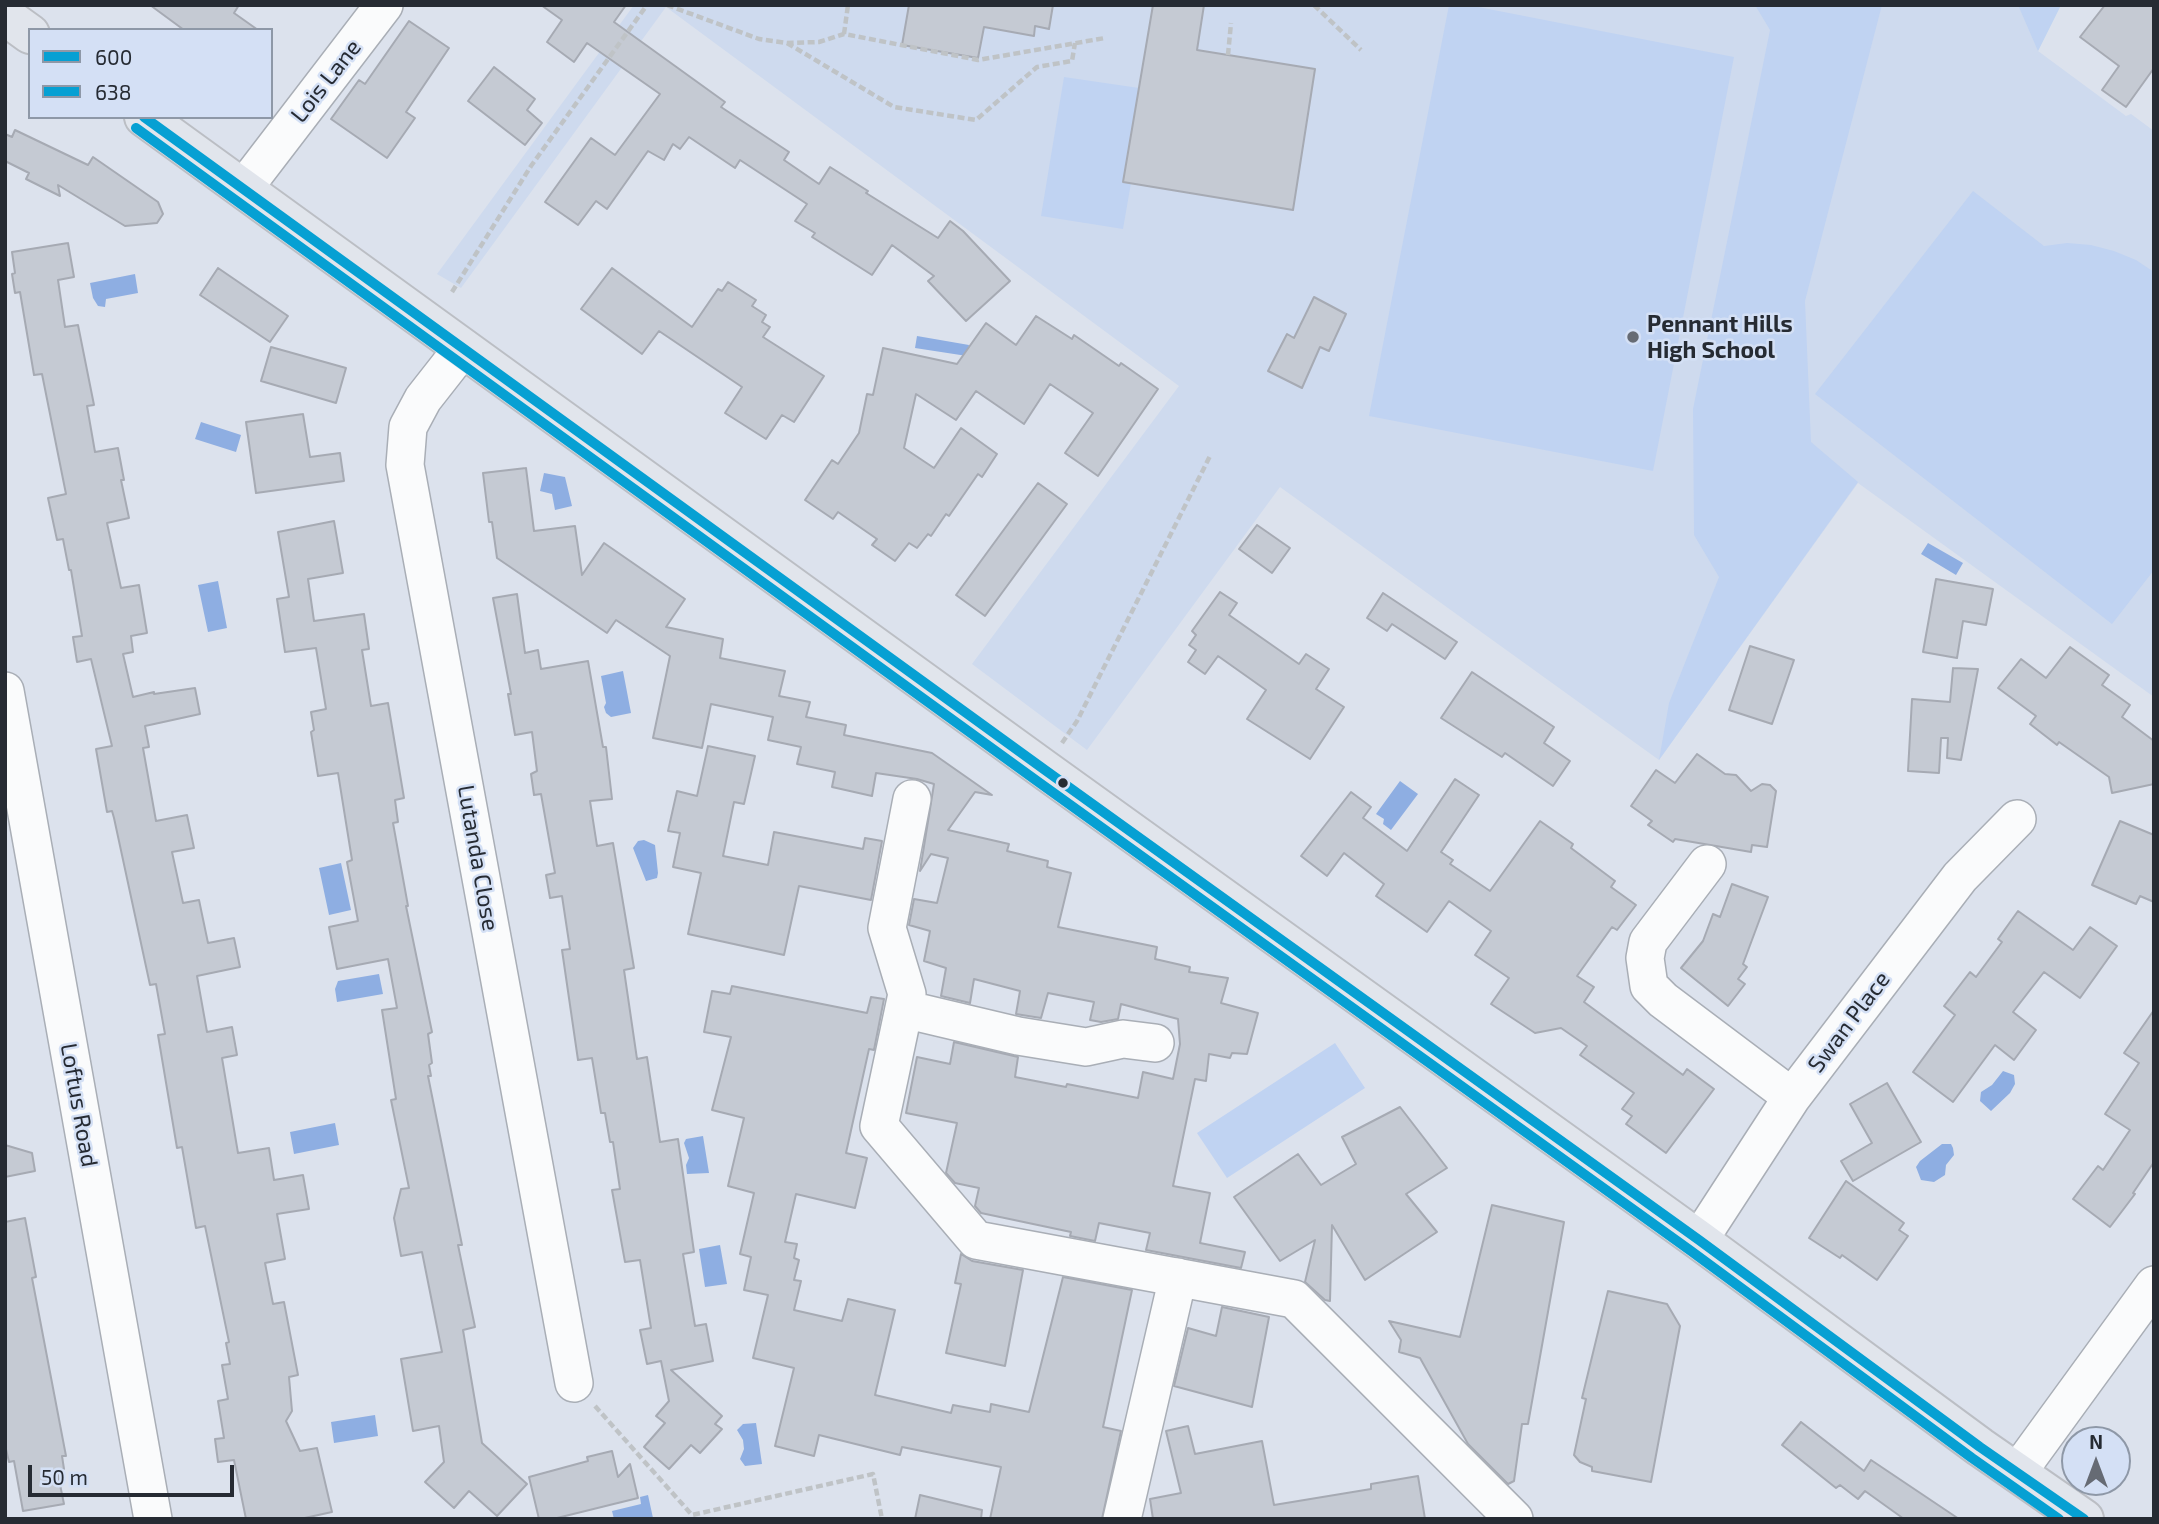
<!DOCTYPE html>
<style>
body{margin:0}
#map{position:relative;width:2159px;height:1524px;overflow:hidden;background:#dce2ed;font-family:"Exo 2",sans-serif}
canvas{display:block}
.frame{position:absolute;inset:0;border:7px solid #262b33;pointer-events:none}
.legend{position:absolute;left:28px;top:28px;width:245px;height:91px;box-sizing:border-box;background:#d4e0f5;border:2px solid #8e98a7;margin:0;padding:9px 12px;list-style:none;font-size:21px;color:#262b33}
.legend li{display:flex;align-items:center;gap:14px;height:35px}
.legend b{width:35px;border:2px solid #8e98a7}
.north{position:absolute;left:2061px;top:1426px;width:70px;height:70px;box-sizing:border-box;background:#d4e0f5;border:2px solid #8e98a7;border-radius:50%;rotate:0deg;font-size:19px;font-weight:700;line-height:28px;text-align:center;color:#262b33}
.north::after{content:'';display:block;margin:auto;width:24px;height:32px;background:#666b74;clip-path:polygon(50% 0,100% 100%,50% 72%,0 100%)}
.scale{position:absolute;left:28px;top:1465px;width:206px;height:32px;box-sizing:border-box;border:4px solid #262b33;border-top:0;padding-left:9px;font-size:21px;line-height:24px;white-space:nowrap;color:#262b33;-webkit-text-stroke:5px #d4e0f5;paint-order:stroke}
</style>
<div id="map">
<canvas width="2159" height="1524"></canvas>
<div class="frame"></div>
<ul class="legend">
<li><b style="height:9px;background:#06a0d3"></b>600</li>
<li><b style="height:9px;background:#06a0d3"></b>638</li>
</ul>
<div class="north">N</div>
<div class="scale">50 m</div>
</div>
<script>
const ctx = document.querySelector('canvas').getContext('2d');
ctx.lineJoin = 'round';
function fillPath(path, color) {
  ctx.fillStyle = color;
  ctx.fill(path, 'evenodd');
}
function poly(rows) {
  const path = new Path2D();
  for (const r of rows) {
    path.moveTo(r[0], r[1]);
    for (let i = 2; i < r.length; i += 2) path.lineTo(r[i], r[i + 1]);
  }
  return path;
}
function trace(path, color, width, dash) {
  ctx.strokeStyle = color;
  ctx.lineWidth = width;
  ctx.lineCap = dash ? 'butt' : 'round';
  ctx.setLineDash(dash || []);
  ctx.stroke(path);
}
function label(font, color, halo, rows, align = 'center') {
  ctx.font = font + ' "Exo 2",sans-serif';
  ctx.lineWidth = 5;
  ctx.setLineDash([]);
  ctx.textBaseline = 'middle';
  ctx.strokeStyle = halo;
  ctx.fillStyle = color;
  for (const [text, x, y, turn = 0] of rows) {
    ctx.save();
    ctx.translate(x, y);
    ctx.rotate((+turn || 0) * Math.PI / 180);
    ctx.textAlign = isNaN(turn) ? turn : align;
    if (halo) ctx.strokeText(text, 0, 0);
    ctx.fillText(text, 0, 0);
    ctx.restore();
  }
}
fillPath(poly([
 [634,5,2061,5,2038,51,2126,116,2131,114,2154,131,2154,697,1858,483,1659,760,1280,487,1087,750,972,664,1179,386,666,7,461,288,437,274]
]), '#cedaee');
fillPath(poly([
 [1449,5,1468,5,1734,57,1653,471,1369,416],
 [1755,5,1882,5,1805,301,1811,442,1858,482,1659,760,1669,703,1719,577,1694,535,1693,409,1770,30],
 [2018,5,2061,5,2038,51],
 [1064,77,1139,88,1123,181,1131,183,1123,229,1041,216],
 [1973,191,2044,246,2067,243,2091,245,2114,251,2136,260,2154,272,2154,570,2112,624,1815,394],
 [1335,1043,1365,1088,1227,1178,1197,1133]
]), '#c0d3f2');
fillPath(poly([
 [135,274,138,293,106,299,105,307,98,306,93,298,90,283],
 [917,336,969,345,967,356,915,348],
 [201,422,241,435,236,452,195,439],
 [544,473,565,477,572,506,555,510,552,494,540,491],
 [1928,543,1963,563,1956,575,1921,554],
 [218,581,227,628,208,632,198,585],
 [623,671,631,713,611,717,606,713,604,707,606,703,601,676],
 [1400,781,1418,794,1391,830,1383,824,1384,819,1376,814],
 [644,840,655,845,658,873,657,878,646,881,633,848,638,841],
 [341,863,351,910,329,915,319,868],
 [379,974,383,994,337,1002,335,989,338,981],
 [2003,1071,2014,1075,2015,1084,2010,1093,1991,1111,1980,1101,1981,1092,1992,1085],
 [335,1123,339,1145,294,1154,290,1132],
 [703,1136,709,1173,687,1174,686,1165,689,1158,684,1143,686,1139],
 [1942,1144,1951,1144,1953,1148,1954,1155,1946,1165,1945,1175,1934,1182,1921,1180,1916,1167,1920,1161],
 [720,1245,727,1284,705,1287,699,1249],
 [375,1415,378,1436,334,1443,331,1422],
 [756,1423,762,1464,745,1466,740,1459,744,1449,743,1440,737,1430,743,1424],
 [648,1495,653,1518,614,1519,612,1511,641,1504,640,1497]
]), '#8eaee2');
const building = poly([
 [150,5,239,5,234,13,258,30,184,30,150,5],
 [541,5,626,5,614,22,725,102,721,107,789,152,784,160,819,184,830,167,868,191,866,193,938,238,950,221,963,231,1010,281,966,321,928,281,934,276,892,245,872,275,812,237,815,233,795,221,807,204,740,160,735,168,689,137,680,149,673,144,664,160,648,151,607,209,596,201,578,225,545,202,591,138,615,155,660,94,587,43,574,62,547,42,562,20,541,5],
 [909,5,1053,5,1049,29,1035,26,1034,36,984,27,978,58,902,45,909,5],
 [1153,5,1204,5,1197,50,1315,69,1293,210,1123,182,1153,5],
 [2105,5,2154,5,2154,68,2126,107,2102,90,2119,66,2080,37,2105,5],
 [409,21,449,48,406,112,415,118,387,158,331,119,359,80,365,84,409,21],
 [494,67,535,99,527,110,542,123,525,145,468,101,494,67],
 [15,130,88,165,93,157,158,202,163,214,157,223,125,226,58,185,60,196,26,179,29,173,5,161,5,134,12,137,15,130],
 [68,243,74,277,58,280,65,327,78,325,94,405,87,406,95,452,118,448,124,480,121,480,129,518,107,523,121,588,139,585,147,633,131,636,133,652,123,654,133,697,154,692,154,694,195,688,200,714,145,726,149,747,143,748,156,821,187,815,194,848,172,852,183,903,199,900,208,943,234,938,240,967,197,976,207,1032,232,1027,237,1055,222,1058,238,1153,269,1148,274,1180,303,1175,309,1209,277,1214,285,1259,265,1263,273,1304,284,1302,298,1375,289,1377,292,1411,286,1421,300,1451,317,1448,332,1512,300,1519,246,1519,234,1460,218,1462,215,1439,224,1438,218,1401,228,1399,222,1365,230,1364,226,1343,229,1342,205,1226,196,1228,182,1147,177,1148,158,1035,165,1034,156,984,150,985,114,818,112,811,107,812,96,749,112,746,91,659,77,662,73,637,82,636,71,570,69,570,63,539,57,540,48,498,66,494,42,374,34,375,20,292,15,293,12,274,15,273,12,252,68,243],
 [218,268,288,316,270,342,200,295,218,268],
 [612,268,692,327,718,289,722,291,728,282,756,300,752,306,766,315,762,322,770,327,763,337,824,376,794,422,782,415,766,439,725,413,742,387,659,331,642,354,581,309,612,268],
 [1314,297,1346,314,1329,351,1320,347,1302,388,1268,371,1287,334,1294,338,1314,297],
 [1036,316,1072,339,1074,335,1119,366,1121,363,1158,389,1098,476,1065,453,1093,413,1050,384,1024,424,976,391,956,420,916,394,904,448,934,468,961,428,997,454,982,477,978,474,949,516,946,514,931,536,928,534,917,548,909,543,895,561,872,545,877,539,838,512,833,519,805,500,832,460,838,464,859,433,867,394,873,395,883,348,957,364,986,323,1016,345,1036,316],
 [271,347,346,368,336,403,261,381,271,347],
 [303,414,310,457,340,453,344,481,256,493,246,422,303,414],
 [526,468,534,531,575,526,582,575,604,543,685,599,666,627,723,639,720,658,785,671,779,696,810,702,806,717,846,725,844,735,932,753,992,795,975,792,948,830,1009,844,1007,851,1048,861,1047,867,1071,873,1058,927,1157,947,1155,959,1190,967,1189,972,1228,978,1221,1003,1258,1013,1247,1054,1232,1053,1230,1058,1209,1054,1206,1081,1195,1079,1173,1186,1210,1193,1200,1243,1245,1252,1241,1268,1146,1250,1150,1233,1099,1223,1095,1241,1070,1236,1071,1232,981,1213,975,1206,979,1188,955,1183,946,1173,957,1123,906,1113,917,1057,950,1064,954,1042,1018,1057,1015,1077,1066,1087,1067,1084,1138,1098,1143,1072,1173,1079,1180,1044,1178,1019,1121,1004,1118,1019,1101,1022,1090,1020,1094,1002,1048,993,1041,1018,1022,1015,1016,1014,1020,991,974,979,970,1003,941,996,946,968,924,961,930,931,909,925,914,899,937,903,948,858,931,854,920,871,934,784,917,779,876,773,872,796,832,787,835,772,797,764,801,747,768,740,773,717,711,704,702,748,653,738,670,656,616,620,607,633,497,558,492,522,489,522,483,473,526,468],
 [1038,483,1067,504,985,616,956,595,1038,483],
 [334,521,343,573,308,579,314,621,364,614,369,649,362,650,371,706,388,703,404,798,395,800,398,822,393,823,408,906,406,906,432,1032,428,1034,432,1063,429,1065,431,1076,428,1076,462,1245,458,1245,475,1327,463,1330,482,1443,527,1484,497,1516,469,1491,454,1508,425,1482,444,1462,439,1426,413,1431,401,1359,442,1352,422,1252,401,1256,394,1218,401,1189,409,1188,391,1100,396,1099,382,1010,397,1008,388,959,337,969,329,927,358,921,347,862,352,860,338,773,318,776,311,732,314,730,311,712,326,709,316,648,285,652,277,599,289,597,278,532,334,521],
 [1257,525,1290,548,1272,573,1239,549,1257,525],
 [1936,579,1993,589,1986,625,1963,621,1957,658,1923,652,1936,579],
 [1220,592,1237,603,1229,615,1299,664,1306,654,1329,669,1316,689,1344,707,1310,759,1247,719,1266,690,1218,656,1205,674,1188,662,1196,650,1189,645,1196,635,1192,631,1220,592],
 [1383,593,1457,642,1445,659,1392,624,1387,631,1367,618,1383,593],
 [517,594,525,653,538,650,541,669,588,661,603,747,606,747,612,799,590,801,597,846,613,843,634,968,624,970,637,1059,647,1057,660,1142,678,1139,694,1252,683,1254,695,1326,706,1324,713,1361,671,1370,722,1416,715,1424,722,1429,700,1453,691,1445,669,1469,644,1447,665,1423,656,1416,669,1401,661,1361,647,1364,640,1330,651,1328,640,1260,625,1262,612,1190,620,1189,613,1142,610,1142,605,1113,601,1113,592,1058,578,1060,562,950,570,949,562,896,550,898,546,875,555,873,541,794,534,795,531,774,537,771,532,732,515,735,508,694,511,694,493,598,517,594],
 [1750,646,1794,660,1772,724,1729,710,1750,646],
 [2070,647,2109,675,2102,685,2130,705,2122,717,2154,741,2154,784,2112,793,2109,777,2059,742,2057,745,2030,724,2036,716,1998,688,2021,659,2046,678,2070,647],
 [1953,668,1978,669,1961,760,1947,758,1948,738,1941,738,1939,773,1908,771,1912,699,1950,702,1953,668],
 [1472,672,1554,727,1544,743,1570,761,1553,786,1505,753,1502,757,1441,718,1472,672],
 [708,746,755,756,744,804,734,802,723,856,768,865,774,832,863,849,865,838,882,841,871,900,799,886,784,955,688,934,701,873,673,867,680,833,668,831,677,791,697,796,708,746],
 [1697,754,1725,774,1736,775,1751,791,1762,784,1770,785,1776,791,1767,847,1752,845,1751,852,1675,839,1673,842,1648,825,1652,821,1631,806,1656,770,1675,783,1697,754],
 [1455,779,1479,795,1441,852,1453,860,1450,864,1490,891,1540,821,1573,844,1571,848,1615,881,1611,887,1636,905,1617,930,1612,927,1577,976,1594,987,1584,1002,1683,1075,1687,1069,1714,1089,1666,1153,1626,1124,1632,1116,1622,1109,1634,1093,1580,1055,1587,1046,1561,1028,1535,1033,1491,1004,1509,978,1475,955,1491,931,1449,901,1427,932,1376,896,1384,884,1344,853,1327,876,1301,856,1351,792,1371,807,1363,818,1407,851,1455,779],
 [2120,821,2154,835,2154,902,2140,896,2136,904,2092,885,2120,821],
 [1732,884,1768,897,1743,964,1747,967,1738,979,1745,984,1728,1006,1681,968,1703,941,1713,914,1720,917,1732,884],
 [2018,911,2073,950,2090,927,2117,946,2080,998,2044,972,2013,1012,2036,1030,2014,1060,1995,1045,1953,1102,1913,1072,1955,1015,1944,1006,1970,972,1976,977,2002,942,1998,939,2018,911],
 [732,986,867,1013,871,997,884,999,874,1050,869,1049,846,1153,867,1158,855,1208,796,1194,785,1242,797,1244,794,1258,799,1260,794,1280,801,1281,794,1310,842,1321,848,1299,895,1310,875,1395,951,1413,953,1405,990,1412,991,1404,1029,1412,1063,1277,1132,1290,1103,1427,1121,1431,1102,1519,990,1519,1001,1467,902,1447,900,1455,819,1435,814,1456,775,1446,794,1368,753,1358,768,1295,744,1290,751,1257,740,1254,754,1193,728,1186,744,1118,712,1110,731,1037,704,1032,712,991,730,994,732,986],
 [2154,1010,2154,1162,2133,1193,2135,1194,2110,1227,2073,1199,2098,1166,2103,1170,2130,1130,2105,1114,2139,1063,2124,1053,2154,1010],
 [1887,1083,1921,1142,1853,1181,1841,1161,1872,1143,1850,1104,1887,1083],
 [1400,1107,1447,1168,1406,1194,1437,1232,1365,1280,1332,1225,1330,1301,1325,1300,1305,1282,1315,1240,1280,1261,1234,1197,1298,1154,1321,1185,1356,1164,1342,1137,1400,1107],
 [5,1145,32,1153,35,1171,5,1177,5,1145],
 [1846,1181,1904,1223,1899,1230,1908,1236,1877,1280,1842,1255,1840,1258,1809,1238,1846,1181],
 [1492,1205,1564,1222,1528,1424,1522,1424,1514,1481,1508,1484,1468,1444,1420,1358,1399,1352,1401,1340,1389,1321,1460,1337,1492,1205],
 [25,1218,36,1277,32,1278,66,1456,62,1456,64,1469,57,1470,64,1504,23,1511,14,1461,9,1462,5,1445,5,1222,25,1218],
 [961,1254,972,1261,1023,1270,1005,1366,946,1353,961,1284,955,1283,961,1254],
 [1608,1291,1667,1304,1680,1326,1651,1482,1592,1471,1592,1467,1580,1462,1574,1455,1586,1399,1582,1398,1608,1291],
 [1222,1307,1269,1317,1252,1407,1174,1386,1188,1328,1216,1336,1222,1307],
 [1801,1422,1864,1471,1871,1460,1959,1519,1904,1519,1865,1491,1858,1499,1840,1485,1836,1488,1782,1445,1801,1422],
 [1188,1426,1195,1454,1262,1441,1274,1505,1371,1489,1371,1484,1418,1476,1425,1519,1153,1519,1150,1499,1181,1493,1166,1431,1188,1426],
 [612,1451,618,1477,630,1464,638,1498,553,1519,539,1519,529,1477,588,1461,587,1457,612,1451],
 [920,1495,982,1510,981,1519,915,1519,920,1495]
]);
fillPath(building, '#c5cad3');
trace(building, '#a6aab3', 2);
const minor = poly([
 [243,189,384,5],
 [463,348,423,399,408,427,405,465,574,1383],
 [5,691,153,1519],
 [912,799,887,928,907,994,879,1126,976,1240,1294,1299,1514,1519],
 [1707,864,1648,942,1645,958,1649,986,1663,1000,1792,1097],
 [904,1009,1018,1036,1086,1047,1123,1039,1155,1043],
 [1699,1240,1792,1097,1960,877,2017,819],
 [2017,1473,2154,1285],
 [1122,1519,1178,1277]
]);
const major = poly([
 [5,16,30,34],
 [144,117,1045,770,1699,1240,1980,1447,2084,1519]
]);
trace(minor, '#a9aeb6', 40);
trace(major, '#bbbec4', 42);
trace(poly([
 [667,5,759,39,787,43,819,42,844,34,978,60,1105,38],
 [1314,5,1361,50],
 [844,34,848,5],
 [787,43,894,107,976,120,1037,67,1072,61,1075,43],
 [1228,55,1231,23],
 [452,292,531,166,647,5],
 [1062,743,1077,721,1211,454],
 [595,1406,692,1515,873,1474,882,1519]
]), '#bfc3c6', 4.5, [7, 3.5]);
trace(minor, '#fafbfc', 37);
trace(major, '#e1e5ec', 38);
trace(poly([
 [144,117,1045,770,1699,1240,1980,1447,2084,1519]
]), '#06a0d3', 10);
trace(poly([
 [136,128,1037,781,1691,1251,1972,1458,2059,1519]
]), '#06a0d3', 10);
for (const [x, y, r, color] of [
 [1633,337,7,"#666b74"],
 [1063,783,6,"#262b33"]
]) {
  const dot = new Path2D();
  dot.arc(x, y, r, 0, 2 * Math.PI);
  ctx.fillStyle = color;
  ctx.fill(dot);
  trace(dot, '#d4e0f5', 2.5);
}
label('23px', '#262b33', '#d4e0f5', [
 ["Lois Lane",326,81,-52],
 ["Lutanda Close",478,858,80],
 ["Swan Place",1849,1022,-53],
 ["Loftus Road",79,1105,80]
]);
label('bold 23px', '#262b33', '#d4e0f5', [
 ["Pennant Hills",1647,324],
 ["High School",1647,350]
], 'left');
</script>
